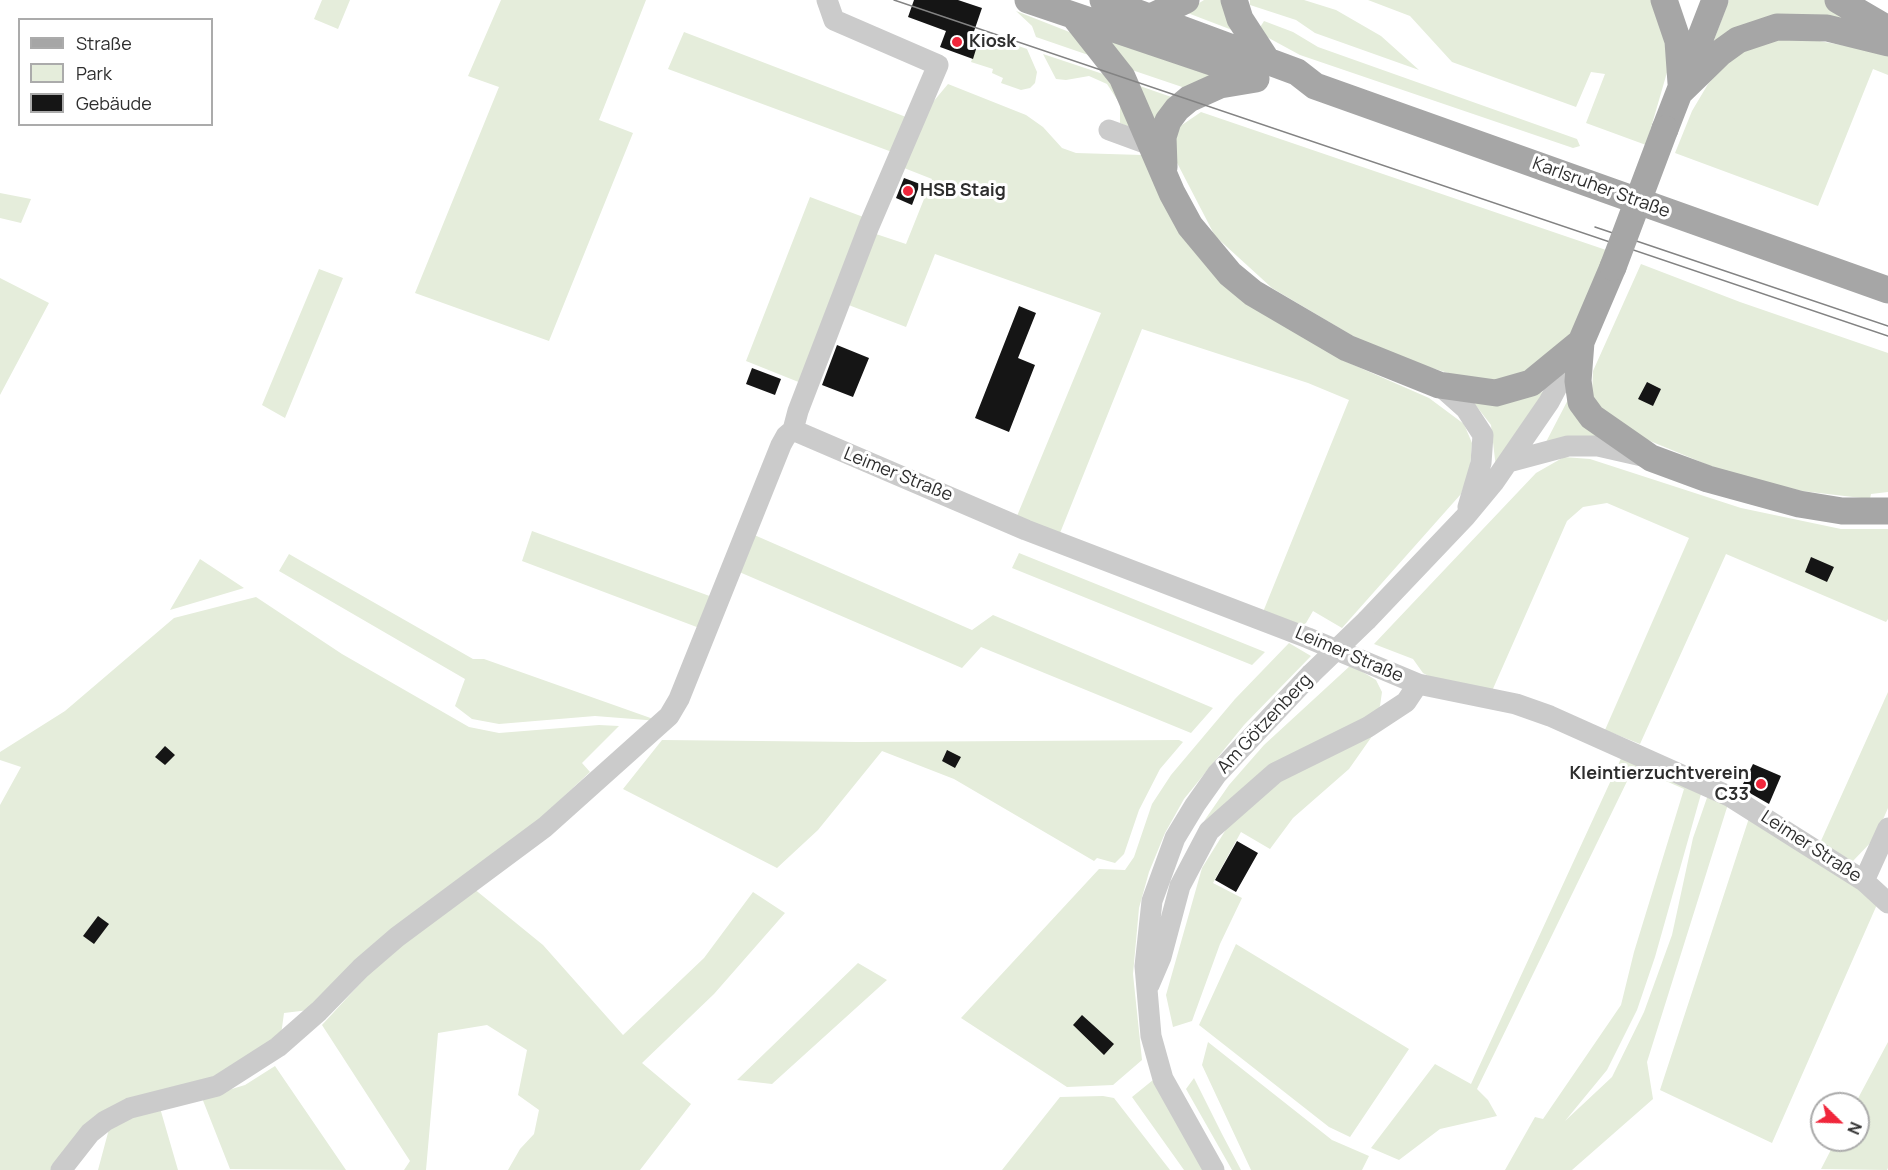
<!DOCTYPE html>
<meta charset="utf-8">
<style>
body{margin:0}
#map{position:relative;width:1888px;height:1170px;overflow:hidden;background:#fff;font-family:Manrope,sans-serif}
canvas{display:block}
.legend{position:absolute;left:18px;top:18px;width:195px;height:108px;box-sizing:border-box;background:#fff;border:2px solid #ababab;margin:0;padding:8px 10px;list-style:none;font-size:18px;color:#2e2e2e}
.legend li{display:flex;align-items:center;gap:12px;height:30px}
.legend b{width:30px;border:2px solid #ababab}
.north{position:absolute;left:1810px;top:1092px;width:60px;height:60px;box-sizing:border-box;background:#fff;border:2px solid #ababab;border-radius:50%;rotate:113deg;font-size:16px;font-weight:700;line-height:24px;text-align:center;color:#2e2e2e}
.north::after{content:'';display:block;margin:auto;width:21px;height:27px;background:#f0263b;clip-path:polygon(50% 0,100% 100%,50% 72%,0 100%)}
</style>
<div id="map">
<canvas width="1888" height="1170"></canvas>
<ul class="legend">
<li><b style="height:8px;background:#a6a6a6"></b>Straße</li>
<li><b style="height:16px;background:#e5eddb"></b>Park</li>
<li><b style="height:16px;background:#151515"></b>Gebäude</li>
</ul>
<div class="north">N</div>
</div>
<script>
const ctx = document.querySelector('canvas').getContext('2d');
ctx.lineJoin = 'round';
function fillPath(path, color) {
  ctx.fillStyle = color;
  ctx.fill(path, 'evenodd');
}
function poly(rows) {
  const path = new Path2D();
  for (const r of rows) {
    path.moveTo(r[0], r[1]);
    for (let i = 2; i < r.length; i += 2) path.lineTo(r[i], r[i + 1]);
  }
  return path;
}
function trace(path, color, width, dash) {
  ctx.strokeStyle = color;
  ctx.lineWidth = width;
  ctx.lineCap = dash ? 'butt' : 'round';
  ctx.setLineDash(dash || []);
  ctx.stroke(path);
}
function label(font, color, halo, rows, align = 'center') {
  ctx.font = font + ' Manrope,sans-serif';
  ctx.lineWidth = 6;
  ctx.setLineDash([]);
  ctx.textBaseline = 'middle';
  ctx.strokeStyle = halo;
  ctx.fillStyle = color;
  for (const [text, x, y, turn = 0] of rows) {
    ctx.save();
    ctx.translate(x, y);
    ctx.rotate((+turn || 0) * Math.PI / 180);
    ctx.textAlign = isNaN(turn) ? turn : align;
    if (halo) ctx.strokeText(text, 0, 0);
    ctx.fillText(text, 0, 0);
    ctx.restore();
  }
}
fillPath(poly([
 [322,0,350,0,338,29,314,19],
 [501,0,646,0,599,120,633,133,549,341,415,293,499,87,468,76],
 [1204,0,1226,0,1240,33,1185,12],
 [1250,0,1304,0,1336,10,1381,36,1419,70,1315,33,1296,20,1250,5],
 [1368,0,1656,0,1670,62,1646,145,1586,123,1605,74,1591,72,1576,107,1452,62,1410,16],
 [1729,0,1825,0,1869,29,1711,48],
 [1016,11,1077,35,1100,59,1036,37,1032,26],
 [1264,21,1293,32,1318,47,1577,139,1580,146,1573,148,1300,55,1265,36,1259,29],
 [684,32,906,117,892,152,668,69],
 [993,37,1027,49,1037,72,1035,83,1030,88,1021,90,1001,83,1003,78,992,73,993,69,971,62,979,41,991,41],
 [1103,38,1220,77,1194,91,1123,67],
 [1803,38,1879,52,1888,49,1888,75,1873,69,1818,206,1675,153,1692,111,1708,84,1726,64,1747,47,1771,40],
 [1043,54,1112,77,1136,130,1120,123,1120,104,1107,84,1089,76,1066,80,1056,79],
 [948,84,1026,115,1043,127,1062,148,1076,153,1142,155,1171,215,1340,359,1429,398,1464,424,1472,443,1470,468,1461,494,1342,628,1313,611,1306,623,1299,627,1263,612,1349,400,1308,383,1142,329,1060,533,1017,516,1101,313,935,254,906,327,846,304,873,233,906,244,932,179,899,166,933,102],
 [1134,84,1180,100,1156,133],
 [1201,112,1609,251,1572,332,1531,374,1493,383,1468,379,1412,362,1358,339,1272,288,1215,236,1174,157,1173,141,1179,127],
 [0,193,31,199,21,223,0,218],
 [810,197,866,218,801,383,746,361],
 [1641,264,1740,302,1888,353,1888,492,1871,494,1870,499,1802,491,1725,472,1638,436,1605,413,1592,396,1593,371],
 [319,269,343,278,285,418,262,405],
 [0,278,49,303,0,395],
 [1545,391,1496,468,1491,425,1470,398,1526,398],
 [1572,392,1613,441,1546,442],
 [1564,457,1590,459,1741,508,1841,529,1888,529,1888,619,1886,622,1726,554,1640,744,1605,730,1689,538,1607,503,1583,507,1567,521,1492,691,1434,679,1423,673,1413,659,1374,644,1536,473],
 [532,531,715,598,702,629,522,561],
 [752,534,972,630,993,615,1213,708,1191,733,981,647,962,668,737,571],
 [1019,553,1265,652,1252,665,1012,568],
 [289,554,473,659,484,659,659,721,595,716,499,724,472,719,455,706,465,679,279,571],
 [200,559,244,588,170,610],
 [256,597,342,654,469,727,499,733,599,725,619,726,582,763,590,772,516,841,309,1010,284,1013,281,1035,220,1076,142,1097,53,1170,0,1170,0,805,21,767,0,760,0,752,65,711,174,618],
 [1289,643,1311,656,1244,725,1184,799,1165,833,1149,872,1139,908,1133,974,1142,1060,1113,1085,1067,1087,961,1018,1099,869,1125,870,1134,857,1152,804,1171,775,1235,699],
 [1351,665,1376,680,1382,692,1380,706,1370,722,1272,769,1204,821,1229,785,1264,745],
 [1888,692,1888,808,1875,838,1852,862,1820,843],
 [1375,732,1349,769,1293,818,1270,849,1241,832,1213,883,1242,898,1220,944,1192,1021,1173,1027,1166,995,1202,868,1235,815,1276,782],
 [662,740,858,742,1179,740,1183,742,1160,769,1139,810,1124,854,1115,863,1097,858,1094,861,954,779,882,751,818,830,777,868,623,789],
 [1624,752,1703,787,1655,957,1637,1010,1607,1070,1565,1121,1612,1077,1644,1012,1672,935,1693,838,1709,792,1729,801,1647,1062,1653,1099,1572,1170,1505,1170,1535,1117,1543,1119,1621,1005,1634,952,1684,789,1634,767,1477,1089,1488,1100,1497,1116,1440,1129,1399,1160,1371,1148,1435,1064,1471,1084],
 [1750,815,1879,900,1772,1143,1660,1090],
 [473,888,543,945,623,1035,704,958,753,892,785,913,714,994,642,1063,691,1104,640,1170,508,1170,520,1149,534,1134,539,1110,518,1095,527,1050,487,1025,438,1033,426,1170,404,1170,410,1161,322,1025,379,963],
 [1236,944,1409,1049,1350,1137,1329,1127,1199,1025],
 [858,963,887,980,772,1084,737,1080],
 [1208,1042,1332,1140,1369,1156,1362,1170,1251,1170,1202,1065],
 [1888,1042,1888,1168,1887,1170,1821,1169,1836,1140,1858,1140,1858,1104,1855,1104],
 [275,1066,346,1170,230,1169,202,1098,245,1085],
 [1194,1078,1222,1134,1241,1170,1232,1170,1186,1089],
 [1153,1080,1205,1170,1184,1170,1132,1097],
 [1103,1096,1114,1098,1170,1170,1002,1170,1060,1097],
 [160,1108,178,1170,98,1170,109,1129,132,1116]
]), '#e5eddb');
fillPath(poly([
 [914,0,958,0,982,8,970,43,977,46,973,59,940,47,946,31,908,17],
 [904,178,920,184,912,205,896,198],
 [1019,306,1036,313,1018,358,1035,365,1009,432,975,418],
 [837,345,869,358,853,397,822,385],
 [752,368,781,379,775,395,746,384],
 [1647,382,1661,389,1653,406,1638,399],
 [1811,557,1834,567,1827,582,1805,572],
 [165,746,175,755,165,765,155,757],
 [947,750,961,757,955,768,942,761],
 [1753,764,1781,776,1769,804,1741,788],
 [1237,841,1258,853,1236,892,1215,880],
 [98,916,109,924,94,944,83,936],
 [1082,1015,1114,1044,1104,1055,1073,1025]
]), '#151515');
trace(poly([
 [1109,130,1150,145],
 [1439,385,1466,409,1483,435,1481,463,1468,507],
 [793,430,1026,530,1308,638,1418,684,1516,704,1550,716,1731,797,1864,881,1888,903],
 [1508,462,1568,446,1598,446,1642,456],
 [1367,620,1465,517,1494,482,1549,402,1577,349],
 [1864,881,1888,828],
 [1149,985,1161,957,1180,886,1209,831,1275,773,1368,727,1406,702,1418,684],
 [61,1170,90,1133,105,1121,130,1108,217,1086,278,1047,319,1011,361,968,397,937,545,827,669,716,679,699,781,445,786,436,793,430,798,411,869,226,938,65,841,23,834,20,827,0],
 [1214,1170,1163,1079,1151,1036,1145,966,1152,901,1175,838,1195,805,1217,774,1311,674]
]), '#cbcbcb', 21);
trace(poly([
 [1028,0,1250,75],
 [1103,0,1297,72,1315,86,1888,290],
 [1234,0,1240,19,1268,62],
 [1664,0,1678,41,1681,83],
 [1838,0,1888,29],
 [1074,16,1122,77,1172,193,1190,226,1230,274,1253,293,1347,348,1439,385,1496,393,1531,383,1581,342],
 [1149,18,1186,0],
 [1682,90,1720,53,1738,40,1777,27,1827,28,1888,43],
 [1665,129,1715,0],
 [1164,167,1163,137,1168,121,1177,109,1189,99,1220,85,1256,79],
 [1613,267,1581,342,1578,381,1581,402,1592,417,1651,458,1708,479,1799,504,1842,511,1888,511]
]), '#a6a6a6', 27);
trace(poly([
 [894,0,1888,336],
 [1595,227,1888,326]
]), '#838383', 1.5);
trace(poly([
 [1311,674,1367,620]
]), '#cbcbcb', 21);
trace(poly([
 [1613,267,1665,129]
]), '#a6a6a6', 27);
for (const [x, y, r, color] of [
 [957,42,6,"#f0263b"],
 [908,191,6,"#f0263b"],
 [1761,784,6,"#f0263b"]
]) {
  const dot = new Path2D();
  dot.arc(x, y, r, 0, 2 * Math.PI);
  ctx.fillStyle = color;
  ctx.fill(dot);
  trace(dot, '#fff', 2);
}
label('bold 18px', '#2e2e2e', '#fff', [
 ["Kiosk",969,42],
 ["HSB Staig",920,191],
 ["Kleintierzuchtverein",1749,774,"right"],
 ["C33",1749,795,"right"]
], 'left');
label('18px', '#2e2e2e', '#fff', [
 ["Karlsruher Straße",1601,188,20],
 ["Leimer Straße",898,475,22],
 ["Leimer Straße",1349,655,23],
 ["Am Götzenberg",1265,724,-47],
 ["Leimer Straße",1811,847,33]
]);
</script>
